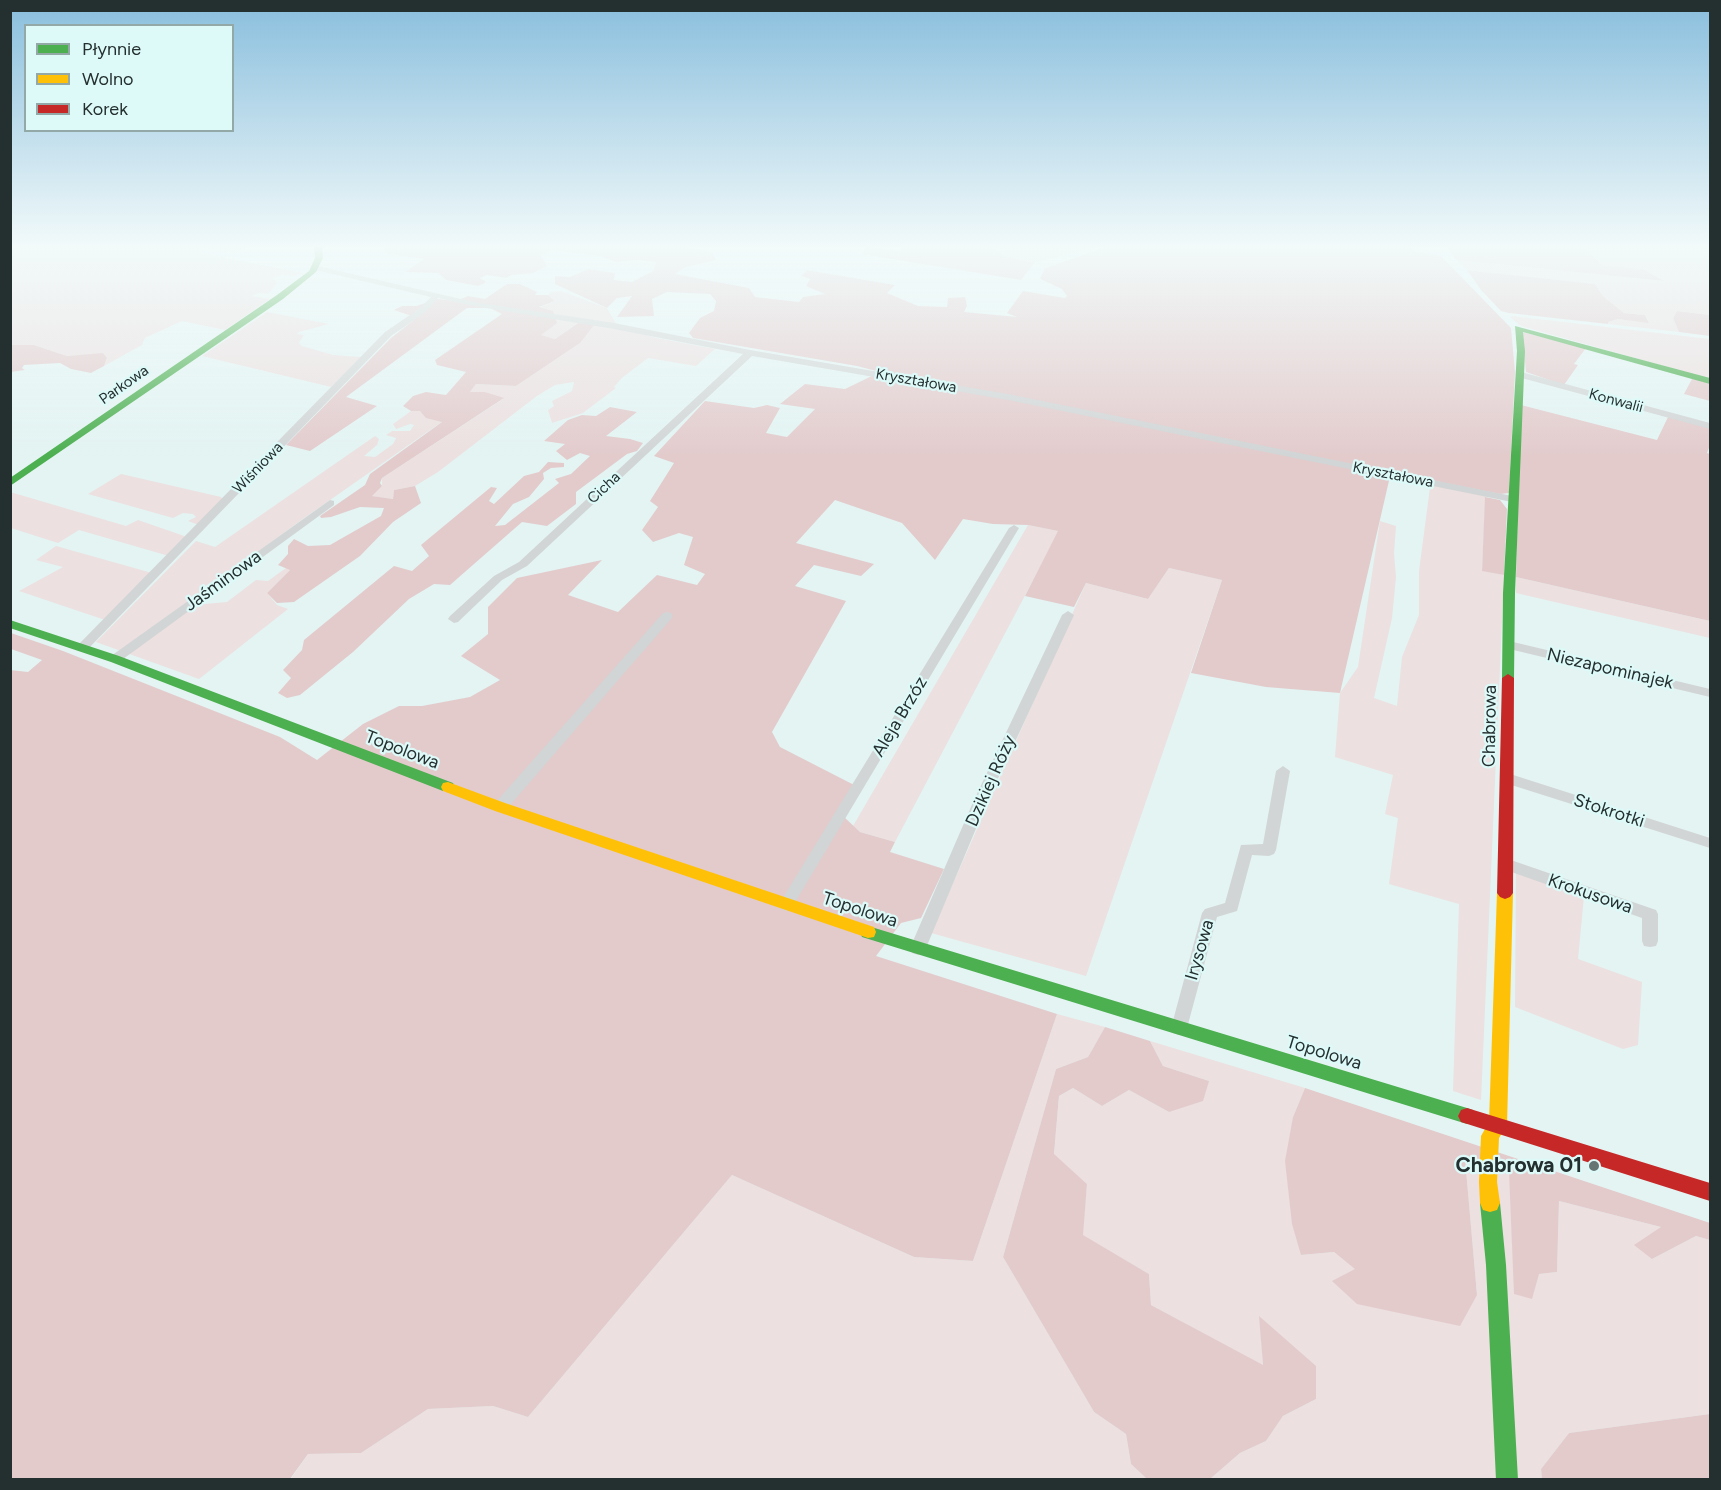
<!DOCTYPE html>
<meta charset="utf-8">
<style>
body{margin:0}
#map{position:relative;width:1721px;height:1490px;overflow:hidden;background:#e3f4f3;font-family:Figtree,sans-serif}
canvas{display:block}
.frame{position:absolute;inset:0;border:12px solid #242f2f;pointer-events:none}
.legend{position:absolute;left:24px;top:24px;width:210px;height:108px;box-sizing:border-box;background:#ddfaf9;border:2px solid #93a9a8;margin:0;padding:8px 10px;list-style:none;font-size:18px;color:#242f2f}
.legend li{display:flex;align-items:center;gap:12px;height:30px}
.legend b{width:30px;border:2px solid #93a9a8}
</style>
<div id="map">
<canvas width="1721" height="1490"></canvas>
<div class="frame"></div>
<ul class="legend">
<li><b style="height:8px;background:#4caf50"></b>Płynnie</li>
<li><b style="height:8px;background:#ffc107"></b>Wolno</li>
<li><b style="height:8px;background:#c62828"></b>Korek</li>
</ul>
</div>
<script>
const ctx = document.querySelector('canvas').getContext('2d');
ctx.lineJoin = 'round';
function fillPath(path, color) {
  ctx.fillStyle = color;
  ctx.fill(path, 'evenodd');
}
function poly(rows) {
  const path = new Path2D();
  for (const r of rows) {
    path.moveTo(r[0], r[1]);
    for (let i = 2; i < r.length; i += 2) path.lineTo(r[i], r[i + 1]);
  }
  return path;
}
function trace(path, color, width, dash) {
  ctx.strokeStyle = color;
  ctx.lineWidth = width;
  ctx.lineCap = dash ? 'butt' : 'round';
  ctx.setLineDash(dash || []);
  ctx.stroke(path);
}
function label(font, color, halo, rows, align = 'center') {
  ctx.font = font + ' Figtree,sans-serif';
  ctx.lineWidth = 4.5;
  ctx.setLineDash([]);
  ctx.textBaseline = 'middle';
  ctx.strokeStyle = halo;
  ctx.fillStyle = color;
  for (const [text, x, y, turn = 0] of rows) {
    ctx.save();
    ctx.translate(x, y);
    ctx.rotate((+turn || 0) * Math.PI / 180);
    ctx.textAlign = isNaN(turn) ? turn : align;
    if (halo) ctx.strokeText(text, 0, 0);
    ctx.fillText(text, 0, 0);
    ctx.restore();
  }
}
fillPath(poly([
 [11,247,247,247,234,253,203,248,200,253,305,273,293,276,282,275,273,279,278,282,268,294,259,293,252,296,270,299,225,330,182,321,145,338,142,345,104,366,107,359,103,354,67,356,34,345,11,345],
 [989,247,1097,247,1034,263,1005,256,996,249],
 [1583,247,1710,247,1710,315,1677,311,1673,318,1679,332,1608,324,1608,322,1618,319,1649,322,1645,315,1624,313,1603,296,1595,284,1467,270,1456,260,1663,281,1643,269,1602,265],
 [561,291,607,308,618,327,657,338,715,349,696,366,648,358,622,378,614,387,616,388,583,413,552,423,548,410,554,406,552,401,572,391,574,382,555,385,537,396,438,472,415,486,394,490,393,499,371,496,382,486,382,478,503,399,485,392,470,392,476,384,516,386,580,343,580,321,555,339,540,335,538,308,555,301,548,295,551,292],
 [267,312,329,324,299,332,297,334,304,335,299,343,302,346,333,355,361,357,331,387,202,356],
 [1512,316,1710,339,1710,379,1521,326,1511,318],
 [411,411,420,411,443,421,300,521,195,598,205,604,227,602,256,580,268,581,286,568,291,569,267,593,277,605,288,609,199,679,96,642,196,541,215,547,375,436,379,439,377,445,364,456,375,457,393,444,396,438,386,435,392,431,410,431,414,425,410,424,396,429,393,424],
 [121,474,221,497,223,501,199,525,188,521,196,517,193,514,183,513,173,518,88,494],
 [1431,480,1486,491,1482,570,1504,575,1481,1100,1453,1091,1459,904,1389,884,1398,818,1385,814,1393,775,1335,757,1340,693,1358,667,1380,521,1396,526,1394,553,1396,577,1392,618,1374,698,1397,706,1402,657,1419,615,1419,571],
 [10,492,126,526,138,520,187,537,169,556,79,530,58,543,11,528],
 [1028,525,1059,531,895,842,860,832,853,826],
 [56,546,152,573,105,620,19,591,63,567,36,560],
 [1169,568,1222,580,1086,976,931,933,1086,583,1148,599],
 [1516,577,1710,621,1710,638,1516,593],
 [1516,872,1584,896,1578,959,1642,982,1638,1045,1623,1049,1515,1007],
 [1057,1014,1105,1027,1088,1057,1056,1069,1003,1257,1094,1412,1126,1434,1131,1464,1147,1479,290,1480,308,1454,361,1453,428,1409,493,1406,528,1417,732,1175,914,1257,973,1261],
 [1150,1041,1305,1088,1293,1117,1301,1255,1334,1252,1356,1269,1477,1295,1465,1158,1509,1172,1538,1274,1557,1272,1559,1201,1661,1227,1652,1259,1696,1236,1710,1240,1710,1414,1569,1433,1541,1469,1542,1479,1210,1479,1240,1453,1266,1441,1283,1416,1316,1399,1260,1317,1263,1366,1151,1305,1149,1274,1082,1235,1087,1184,1054,1155,1059,1096,1073,1088,1102,1106,1129,1090,1169,1112,1209,1081,1163,1066]
]), '#ece0e0');
fillPath(poly([
 [387,247,679,247,711,251,716,260,686,267,675,274,749,288,755,297,799,302,803,297,825,294,806,286,810,279,801,276,807,270,895,285,887,293,918,306,947,307,948,298,965,297,967,306,964,312,1017,317,1007,313,1023,291,1065,298,1067,296,1062,289,1040,279,1045,268,1106,247,1410,247,1416,252,1435,254,1443,258,1511,328,1515,372,1509,493,1500,494,1391,472,1340,693,1266,687,1191,673,1222,580,1169,568,1148,599,1086,583,1074,607,1025,596,1058,531,1028,525,993,524,963,519,935,560,902,523,835,500,796,543,874,564,861,576,814,565,795,586,846,601,772,732,780,747,858,787,843,816,860,832,895,842,890,852,944,869,921,918,901,923,876,956,1057,1014,973,1261,914,1257,732,1175,528,1417,493,1406,428,1409,361,1453,308,1454,290,1479,11,1479,10,670,28,672,42,660,11,649,11,633,63,651,280,737,317,760,363,724,399,706,422,706,470,697,500,680,461,656,488,634,488,607,517,578,602,560,568,595,618,612,657,575,697,585,705,574,684,565,693,537,679,533,653,542,642,530,658,507,650,501,674,463,654,456,705,401,754,408,767,405,780,408,766,433,787,437,815,409,780,404,805,384,845,389,880,372,857,366,693,338,689,333,700,318,714,311,716,301,710,294,667,292,652,299,654,316,617,317,632,296,617,298,607,308,555,284,555,276,570,277,588,269,615,273,614,280,632,282,653,271,656,262,637,260,616,262,600,256,552,250,541,256,547,266,533,273,512,275,506,278,487,275,480,278,487,282,478,286,446,280,438,273,405,272,424,259,387,254,384,249],
 [867,247,901,251,901,247,989,247,996,249,1005,256,1034,263,1021,280,861,254],
 [1447,247,1583,247,1602,265,1643,269,1664,281,1456,260],
 [1467,270,1595,284,1603,296,1624,313,1645,315,1649,323,1618,319,1608,322,1608,324,1509,313,1501,311,1481,290],
 [507,284,520,284,537,292,535,295,548,295,555,301,539,307,553,311,557,323,541,335,555,339,581,321,597,321,580,343,516,386,476,384,470,392,485,392,504,398,382,478,380,483,382,486,372,496,393,499,394,490,415,486,421,503,393,522,360,556,294,602,277,603,267,593,290,570,278,565,288,554,288,546,294,539,308,546,330,545,381,516,384,508,360,507,331,517,321,518,320,516,365,485,370,474,442,422,426,418,420,411,411,411,403,406,413,396,426,392,446,395,466,372,437,365,435,360,502,314,490,308,467,308,346,397,377,406,310,451,286,445,391,338,414,320,409,315,394,310,402,306,416,306,438,299,456,301,468,296,485,299],
 [1677,311,1710,315,1710,336,1679,332,1673,318],
 [1522,332,1586,348,1574,364,1578,365,1564,385,1526,372],
 [11,345,34,345,67,356,103,353,107,358,104,366,91,373,71,369,60,363,24,365,22,368,25,370,11,372],
 [1693,377,1710,382,1710,401,1684,394],
 [1521,405,1657,440,1668,417,1710,428,1710,445,1707,453,1710,454,1710,621,1516,577],
 [610,407,637,412,606,436,630,439,643,443,637,451,627,454,576,492,576,504,547,526,522,522,450,585,434,584,409,599,353,652,300,695,287,698,278,693,291,678,283,670,302,650,304,640,394,566,412,571,429,556,421,545,491,487,497,488,489,501,494,504,524,476,539,472,548,462,564,463,564,467,551,468,543,473,544,479,529,497,513,504,495,526,505,525,559,483,555,479,571,474,590,456,580,453,567,460,556,451,565,444,544,441,568,420,582,415,596,416],
 [1485,497,1500,500,1507,509,1504,575,1482,571],
 [1105,1027,1150,1041,1163,1066,1209,1081,1203,1101,1169,1112,1129,1090,1102,1106,1073,1088,1059,1096,1054,1154,1087,1184,1083,1235,1149,1274,1151,1305,1263,1365,1259,1316,1316,1366,1316,1399,1283,1416,1266,1441,1240,1453,1210,1479,1147,1479,1131,1464,1126,1434,1094,1412,1003,1257,1056,1069,1088,1057],
 [1305,1088,1710,1223,1710,1240,1696,1236,1652,1259,1634,1245,1661,1227,1559,1201,1557,1272,1539,1274,1532,1299,1514,1294,1509,1172,1465,1158,1477,1295,1460,1326,1357,1304,1332,1281,1355,1269,1334,1252,1301,1255,1292,1224,1285,1161,1293,1117],
 [1710,1414,1710,1479,1542,1479,1541,1469,1569,1433]
]), '#e3cbcc');
fillPath(poly([
 [318,266,474,302,614,323,750,350,1008,394,1512,496,1517,499,1512,502,1008,400,752,356,527,566,502,580,458,622,454,623,448,619,450,616,494,576,519,562,743,354,614,329,474,306,438,298,426,312,391,336,87,650,79,650,77,647,79,644,385,332,420,308,431,297,315,270,315,266,318,266],
 [1521,372,1710,423,1710,429,1518,377,1518,373,1521,372],
 [330,500,334,501,334,505,119,662,111,662,109,659,111,656,330,500],
 [1014,525,1019,528,791,909,786,911,781,909,778,905,781,901,1009,528,1014,525],
 [1068,611,1074,615,988,800,926,948,924,953,918,955,912,953,910,948,974,800,1062,615,1068,611],
 [667,612,671,613,673,616,671,619,505,811,495,811,493,807,495,803,663,613,667,612],
 [1509,641,1710,689,1710,697,1505,648,1503,645,1505,642,1509,641],
 [1283,766,1290,771,1276,850,1274,854,1269,856,1252,855,1237,911,1217,917,1187,1028,1185,1033,1179,1035,1173,1033,1171,1028,1202,913,1205,909,1225,903,1241,845,1263,844,1276,771,1283,766],
 [1507,773,1710,838,1710,848,1502,782,1500,778,1507,773],
 [1505,858,1656,910,1658,914,1658,941,1656,946,1650,947,1644,946,1642,941,1642,918,1500,868,1498,864,1500,860,1505,858]
]), '#d2d5d5');
fillPath(poly([
 [314,247,322,247,323,258,316,272,283,299,10,486,10,478,277,295,309,271,315,258,314,247],
 [1515,326,1710,378,1710,384,1523,332,1525,351,1515,593,1514,678,1508,682,1502,678,1503,593,1517,351,1515,326],
 [10,620,119,656,453,783,455,787,453,791,443,791,111,662,10,628,10,620],
 [868,926,1467,1108,1473,1110,1476,1116,1473,1122,1467,1124,862,937,860,932,862,927,868,926],
 [1490,1194,1497,1196,1500,1203,1506,1265,1518,1480,1496,1480,1486,1265,1480,1203,1483,1196,1490,1194]
]), '#4caf50');
fillPath(poly([
 [448,782,505,803,874,927,876,932,874,937,868,938,495,811,443,791,441,787,443,783,448,782],
 [1505,887,1510,889,1513,893,1507,1125,1499,1138,1497,1182,1500,1203,1497,1210,1490,1212,1483,1210,1480,1203,1479,1182,1481,1136,1489,1122,1497,893,1500,889,1505,887]
]), '#ffc107');
fillPath(poly([
 [1508,674,1514,678,1513,893,1510,897,1505,899,1500,897,1497,893,1502,678,1508,674],
 [1467,1108,1710,1183,1710,1201,1461,1122,1458,1116,1461,1110,1467,1108]
]), '#c62828');
const sky = ctx.createLinearGradient(0, 0, 0, 456);
sky.addColorStop(0, '#89bedd');
sky.addColorStop(0.54, '#f2fafa');
sky.addColorStop(1, '#f2fafa00');
ctx.fillStyle = sky;
ctx.fillRect(0, 0, 1721, 456);
for (const [x, y, r, color] of [
 [1594,1166,6,"#677474"]
]) {
  const dot = new Path2D();
  dot.arc(x, y, r, 0, 2 * Math.PI);
  ctx.fillStyle = color;
  ctx.fill(dot);
  trace(dot, '#ddfaf9', 2);
}
label('15px', '#242f2f', '#ddfaf9', [
 ["Kryształowa",916,381,10],
 ["Parkowa",124,385,-35],
 ["Konwalii",1616,401,15],
 ["Wiśniowa",258,468,-46],
 ["Kryształowa",1393,475,11],
 ["Cicha",604,488,-43]
]);
label('18px', '#242f2f', '#ddfaf9', [
 ["Jaśminowa",223,581,-36],
 ["Niezapominajek",1610,669,13],
 ["Aleja Brzóz",900,717,-59],
 ["Chabrowa",1490,726,-89],
 ["Topolowa",402,750,21],
 ["Dzikiej Róży",991,781,-66],
 ["Stokrotki",1609,811,18],
 ["Krokusowa",1590,894,19],
 ["Topolowa",860,910,18],
 ["Irysowa",1200,950,-74],
 ["Topolowa",1324,1053,17]
]);
label('bold 21px', '#242f2f', '#ddfaf9', [
 ["Chabrowa 01",1582,1166]
], 'right');
</script>
